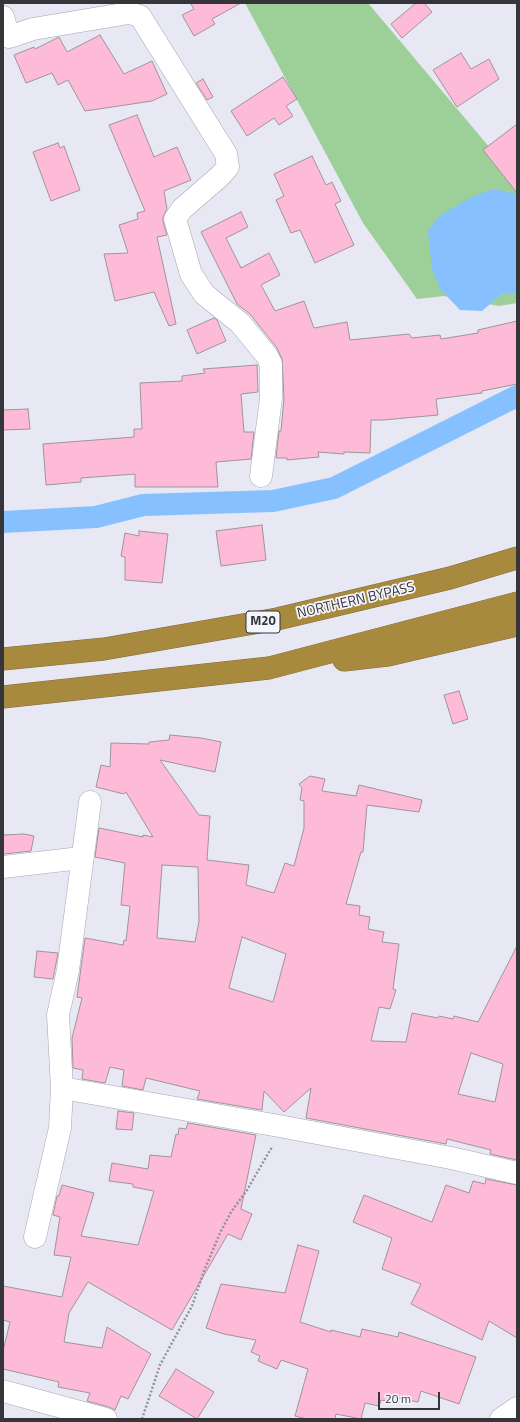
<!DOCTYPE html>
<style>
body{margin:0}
#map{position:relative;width:520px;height:1422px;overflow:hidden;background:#e7e8f4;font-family:"Titillium Web",sans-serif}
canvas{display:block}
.frame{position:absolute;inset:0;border:4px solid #35353a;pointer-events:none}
.scale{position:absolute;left:378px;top:1392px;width:62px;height:18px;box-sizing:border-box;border:2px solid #35353a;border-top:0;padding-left:5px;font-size:12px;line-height:14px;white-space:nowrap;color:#35353a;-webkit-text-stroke:3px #f5f6fd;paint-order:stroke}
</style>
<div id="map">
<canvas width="520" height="1422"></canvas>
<div class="frame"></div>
<div class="scale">20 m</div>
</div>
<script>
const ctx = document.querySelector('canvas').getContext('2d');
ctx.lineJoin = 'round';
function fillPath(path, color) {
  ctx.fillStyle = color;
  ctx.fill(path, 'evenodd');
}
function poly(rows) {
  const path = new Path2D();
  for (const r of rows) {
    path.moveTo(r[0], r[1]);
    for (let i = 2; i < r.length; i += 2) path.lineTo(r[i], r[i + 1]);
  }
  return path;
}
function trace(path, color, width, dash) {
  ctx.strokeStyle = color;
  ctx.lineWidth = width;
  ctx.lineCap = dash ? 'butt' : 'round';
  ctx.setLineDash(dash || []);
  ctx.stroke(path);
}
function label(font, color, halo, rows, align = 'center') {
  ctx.font = font + ' "Titillium Web",sans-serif';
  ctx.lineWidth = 3.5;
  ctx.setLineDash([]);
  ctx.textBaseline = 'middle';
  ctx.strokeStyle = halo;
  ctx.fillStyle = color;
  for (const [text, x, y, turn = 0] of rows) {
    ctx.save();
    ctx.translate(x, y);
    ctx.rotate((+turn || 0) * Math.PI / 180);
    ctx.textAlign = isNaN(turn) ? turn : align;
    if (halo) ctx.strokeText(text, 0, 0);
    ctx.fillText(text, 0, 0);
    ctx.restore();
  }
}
fillPath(poly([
 [245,3,368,3,517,180,517,303,499,306,444,296,417,299,363,223]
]), '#9dd099');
fillPath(poly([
 [493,189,517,194,517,293,503,293,482,311,460,310,440,289,432,269,428,231,439,216,470,198]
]), '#87c0fe');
trace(poly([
 [3,522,96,517,143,505,273,501,334,488,517,396]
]), '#87c0fe', 22);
const building = poly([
 [190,3,241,3,212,19,215,24,194,36,182,15,194,9,190,3],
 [416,3,424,3,432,12,402,38,391,24,416,3],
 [100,35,124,74,152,61,167,94,152,101,85,111,68,80,58,85,52,73,26,83,14,55,34,47,35,49,59,37,67,52,100,35],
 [461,53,471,69,489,59,499,79,457,107,433,70,461,53],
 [283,77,297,99,286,106,293,116,279,125,274,118,247,136,231,111,283,77],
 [203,79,213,97,207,100,196,83,203,79],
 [137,115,154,157,177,147,191,180,164,191,167,209,163,217,163,222,167,235,157,237,176,324,169,326,154,292,115,301,104,254,128,253,119,225,138,219,137,213,145,211,109,125,137,115],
 [517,124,517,193,483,150,517,124],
 [58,143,60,148,64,146,80,190,51,201,33,152,58,143],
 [312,156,326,185,332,182,341,201,335,204,354,245,315,263,300,230,291,233,276,200,284,196,274,174,312,156],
 [241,212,248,227,226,238,241,268,269,253,280,275,261,285,275,311,304,301,314,328,347,322,350,340,409,334,412,338,440,335,441,339,478,333,478,330,517,321,517,384,482,391,482,393,436,399,438,415,383,420,371,420,370,453,344,452,344,454,318,452,319,457,287,460,287,458,276,458,279,431,281,431,284,398,282,359,277,348,250,314,237,304,201,232,241,212],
 [214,318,217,320,226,341,197,354,187,330,214,318],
 [257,365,258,392,241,394,244,432,254,432,251,459,216,462,218,487,135,487,135,474,81,478,81,482,46,485,43,444,134,437,134,429,142,429,140,383,182,381,182,376,205,373,203,369,257,365],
 [28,409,30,429,3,430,3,410,28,409],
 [262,525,266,560,221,566,216,531,262,525],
 [139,531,168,534,162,583,125,580,125,557,121,556,125,533,139,536,139,531],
 [459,691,468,719,453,724,444,695,459,691],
 [170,735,201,738,221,742,215,772,160,760,199,815,210,816,207,860,249,865,246,885,274,893,285,863,294,866,304,828,304,801,300,800,302,788,299,784,310,776,325,779,322,791,356,796,359,785,422,800,419,812,367,805,363,852,361,852,346,904,360,906,359,915,370,917,368,929,384,932,382,942,399,944,393,989,396,990,390,1009,379,1007,371,1041,406,1042,412,1013,438,1018,439,1016,453,1019,454,1016,478,1022,517,946,517,1160,490,1154,491,1150,447,1139,446,1144,306,1118,311,1088,284,1112,264,1091,262,1110,197,1099,200,1091,146,1078,143,1090,122,1086,124,1070,110,1067,105,1083,82,1079,83,1070,73,1068,72,1038,82,998,77,997,85,938,123,945,124,940,126,941,130,906,121,905,125,863,95,857,99,828,143,837,143,835,153,837,126,792,124,794,96,787,101,765,110,767,111,743,149,744,149,742,169,740,170,735],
 [162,865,198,867,199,921,195,942,157,938,162,865],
 [242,937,286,954,273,1002,229,988,242,937],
 [471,1053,503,1064,495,1102,458,1094,471,1053],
 [24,834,34,836,31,851,3,854,3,835,24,834],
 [37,951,58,953,53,979,34,977,37,951],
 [118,1111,134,1113,132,1130,116,1129,118,1111],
 [188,1123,256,1135,241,1209,252,1214,241,1240,228,1234,172,1330,88,1282,69,1313,64,1342,102,1348,107,1327,151,1354,128,1399,121,1396,115,1410,109,1407,87,1401,90,1393,58,1387,59,1382,3,1369,3,1351,10,1322,3,1320,3,1286,62,1297,71,1257,54,1255,60,1217,53,1215,57,1196,59,1196,62,1185,94,1193,81,1236,138,1245,154,1191,133,1187,133,1184,109,1181,112,1163,148,1169,150,1155,171,1157,176,1134,178,1135,179,1128,186,1129,188,1123],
 [486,1179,517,1185,517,1338,489,1321,482,1340,411,1304,421,1284,382,1269,392,1238,353,1222,364,1195,432,1222,446,1185,469,1193,473,1181,485,1184,486,1179],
 [298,1245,319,1251,300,1322,331,1332,331,1330,360,1337,362,1329,398,1337,399,1332,476,1357,459,1404,421,1391,418,1402,392,1397,391,1402,381,1400,379,1406,365,1403,361,1419,336,1414,335,1419,307,1419,295,1416,308,1369,281,1360,277,1369,258,1361,260,1356,251,1352,256,1340,224,1334,206,1328,221,1284,285,1293,298,1245],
 [176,1369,214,1392,197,1419,159,1396,176,1369]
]);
fillPath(building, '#febbd8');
trace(building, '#a09399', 1);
const street = poly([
 [3,17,9,37,33,29,129,13,140,16,226,154,228,167,220,176,182,209,175,219,191,274,204,294,240,323,267,356,271,364,271,398,261,476],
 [90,802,68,970,58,1015,62,1088,279,1126,451,1158,517,1173],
 [3,867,81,858],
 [35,1237,60,1128,62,1088],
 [3,1391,106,1419],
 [501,1419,517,1408]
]);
const highway = poly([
 [3,659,104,649,277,619,450,578,517,558],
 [344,660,388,655,517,625],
 [3,697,269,668,517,603]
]);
trace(street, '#a6a6b2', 23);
trace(highway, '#806c3d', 23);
trace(poly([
 [142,1419,160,1365,192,1306,204,1271,220,1233,231,1212,247,1190,272,1147]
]), '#91929b', 2.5, [2, 2]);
trace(street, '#fff', 22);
trace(highway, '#a88a3f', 22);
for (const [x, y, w] of [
 [263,622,34]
]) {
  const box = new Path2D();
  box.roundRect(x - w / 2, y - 11, w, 22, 3);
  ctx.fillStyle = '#f5f6fd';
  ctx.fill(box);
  trace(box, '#35353a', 1);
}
label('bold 13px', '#35353a', null, [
 ["M20",263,622]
]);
label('14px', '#35353a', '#f5f6fd', [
 ["NORTHERN BYPASS",356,601,-13]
]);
</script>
